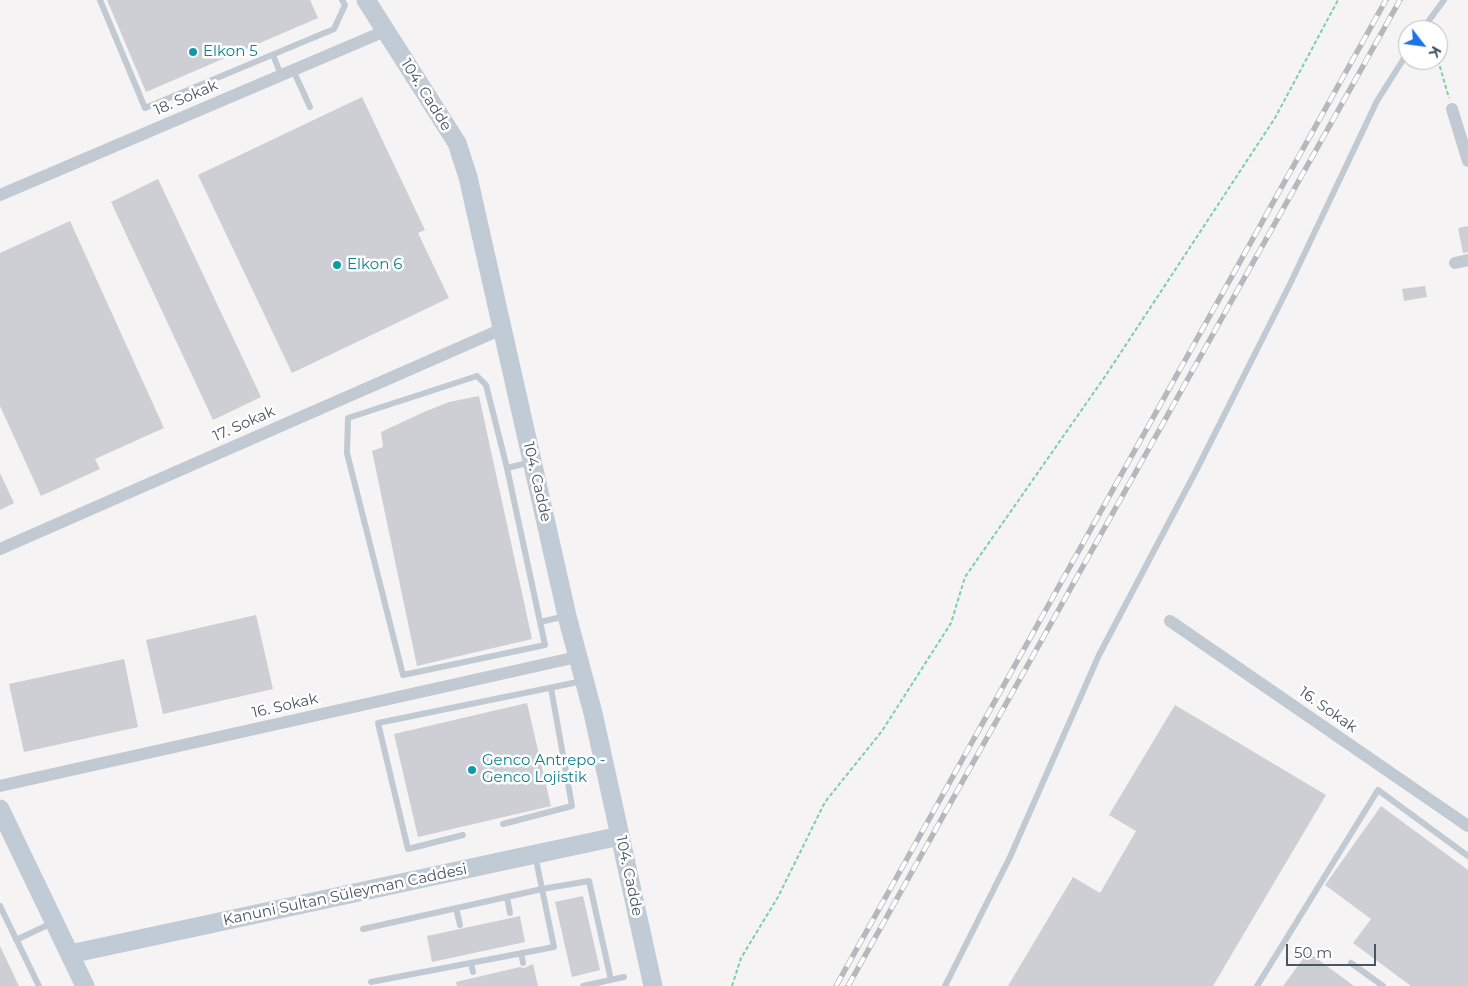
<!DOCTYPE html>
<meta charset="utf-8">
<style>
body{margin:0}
#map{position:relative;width:1468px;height:986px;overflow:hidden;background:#f5f3f3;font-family:Montserrat,sans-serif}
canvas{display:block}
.north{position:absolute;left:1398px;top:20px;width:50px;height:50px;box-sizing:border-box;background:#fff;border:1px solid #b7bbc0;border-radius:50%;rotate:120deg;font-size:14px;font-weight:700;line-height:20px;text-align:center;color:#4a5661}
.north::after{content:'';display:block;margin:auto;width:18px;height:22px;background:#1a73e8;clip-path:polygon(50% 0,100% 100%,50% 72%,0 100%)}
.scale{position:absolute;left:1286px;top:944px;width:90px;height:22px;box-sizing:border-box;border:2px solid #4a5661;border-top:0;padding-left:6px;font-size:15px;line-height:18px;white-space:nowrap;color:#4a5661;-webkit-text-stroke:4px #fff;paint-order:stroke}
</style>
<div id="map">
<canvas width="1468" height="986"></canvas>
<div class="north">K</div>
<div class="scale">50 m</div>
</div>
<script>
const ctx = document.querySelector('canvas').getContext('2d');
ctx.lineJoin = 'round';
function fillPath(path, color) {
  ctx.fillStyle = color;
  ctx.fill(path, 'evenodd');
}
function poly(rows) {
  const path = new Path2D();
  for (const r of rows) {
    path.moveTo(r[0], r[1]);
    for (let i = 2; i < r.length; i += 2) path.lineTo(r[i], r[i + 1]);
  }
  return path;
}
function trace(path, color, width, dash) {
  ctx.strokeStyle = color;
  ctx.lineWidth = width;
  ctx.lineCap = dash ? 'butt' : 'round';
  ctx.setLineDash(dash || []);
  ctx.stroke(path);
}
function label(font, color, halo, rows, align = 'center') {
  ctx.font = font + ' Montserrat,sans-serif';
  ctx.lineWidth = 5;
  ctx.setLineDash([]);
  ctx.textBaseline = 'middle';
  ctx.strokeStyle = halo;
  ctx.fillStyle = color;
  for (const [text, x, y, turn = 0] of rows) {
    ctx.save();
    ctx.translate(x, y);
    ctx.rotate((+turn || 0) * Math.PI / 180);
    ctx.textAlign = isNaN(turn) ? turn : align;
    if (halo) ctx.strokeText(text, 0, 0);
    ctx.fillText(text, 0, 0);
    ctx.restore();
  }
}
fillPath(poly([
 [107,0,310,0,318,18,146,92],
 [362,97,425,230,418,233,449,298,292,373,198,175],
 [158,179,261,397,213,420,111,202],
 [70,221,164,428,95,459,100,469,41,496,0,406,0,253],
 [1468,226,1468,252,1463,253,1458,228],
 [1425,286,1427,297,1404,301,1402,289],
 [479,396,532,639,417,666,372,451,383,447,381,432,424,412,449,402],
 [0,473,14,503,0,510],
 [256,615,273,689,163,714,146,640],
 [124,659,138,727,24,752,9,684],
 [527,703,551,806,418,837,394,734],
 [1175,705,1326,795,1213,986,1008,986,1073,877,1100,893,1136,831,1109,815],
 [1381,806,1468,870,1468,986,1411,986,1353,943,1371,919,1325,885],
 [583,896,600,970,572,977,555,902],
 [520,916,525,942,432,962,427,936],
 [0,946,19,986,0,986],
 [1308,952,1354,986,1283,986],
 [533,964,538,986,457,986,456,982,520,967,524,968]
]), '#cdcfd5');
trace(poly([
 [1438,60,1449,98],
 [732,986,741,958,778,897,825,802,882,731,951,623,965,577,1106,375,1275,118,1338,0]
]), '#7ad0a6', 2, [4, 2.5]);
trace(poly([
 [100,0,145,108,334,29,345,5,342,0],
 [1422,30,1444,0],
 [273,55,281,75],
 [293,70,310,107],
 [477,376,486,385,507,468,545,645,403,675,347,453,348,418,477,376],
 [507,468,531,462],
 [540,622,566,616],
 [503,824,572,806,551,688],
 [463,835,408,849,378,723,583,681],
 [507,897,510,913],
 [0,906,39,986],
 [456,908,460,925],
 [363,929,542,889,589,881,611,980],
 [16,940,54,922],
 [521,953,523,963],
 [471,963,473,972],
 [1351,963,1383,986],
 [371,982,554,947,535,855],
 [583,986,624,977],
 [945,986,1010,857,1099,655,1197,469,1290,284,1377,101,1408,52],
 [1257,986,1378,790,1468,856]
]), '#c1cad2', 6);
trace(poly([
 [1452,109,1468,161],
 [0,195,385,31],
 [1455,263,1468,260],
 [0,549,502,329],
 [1170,621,1468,826],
 [0,786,577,657]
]), '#c1cad2', 12);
trace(poly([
 [366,0,457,143,468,177,567,616,593,713,653,986],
 [0,809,85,986],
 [70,954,620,836]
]), '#c1cbd6', 19);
const rail = poly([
 [836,986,1386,0],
 [848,986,1400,0]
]);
trace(rail, '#b5b8bd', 5.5);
trace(rail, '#fff', 4, [11]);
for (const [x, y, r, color] of [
 [193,52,5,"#0f9aa8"],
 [337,265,5,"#0f9aa8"],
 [472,770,5,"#0f9aa8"]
]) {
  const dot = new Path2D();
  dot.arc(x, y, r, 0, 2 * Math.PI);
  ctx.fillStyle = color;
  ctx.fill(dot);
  trace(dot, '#fff', 2);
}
label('15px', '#0d838f', '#fff', [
 ["Elkon 5",203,52],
 ["Elkon 6",347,265],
 ["Genco Antrepo -",482,761],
 ["Genco Lojistik",482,778]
], 'left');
label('15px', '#4a5661', '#fff', [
 ["104. Cadde",426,95,58],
 ["18. Sokak",186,98,-23],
 ["17. Sokak",244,424,-24],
 ["104. Cadde",537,482,77],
 ["16. Sokak",285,706,-13],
 ["16. Sokak",1328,710,35],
 ["104. Cadde",629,876,78],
 ["Kanuni Sultan Süleyman Caddesi",345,895,-12]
]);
</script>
